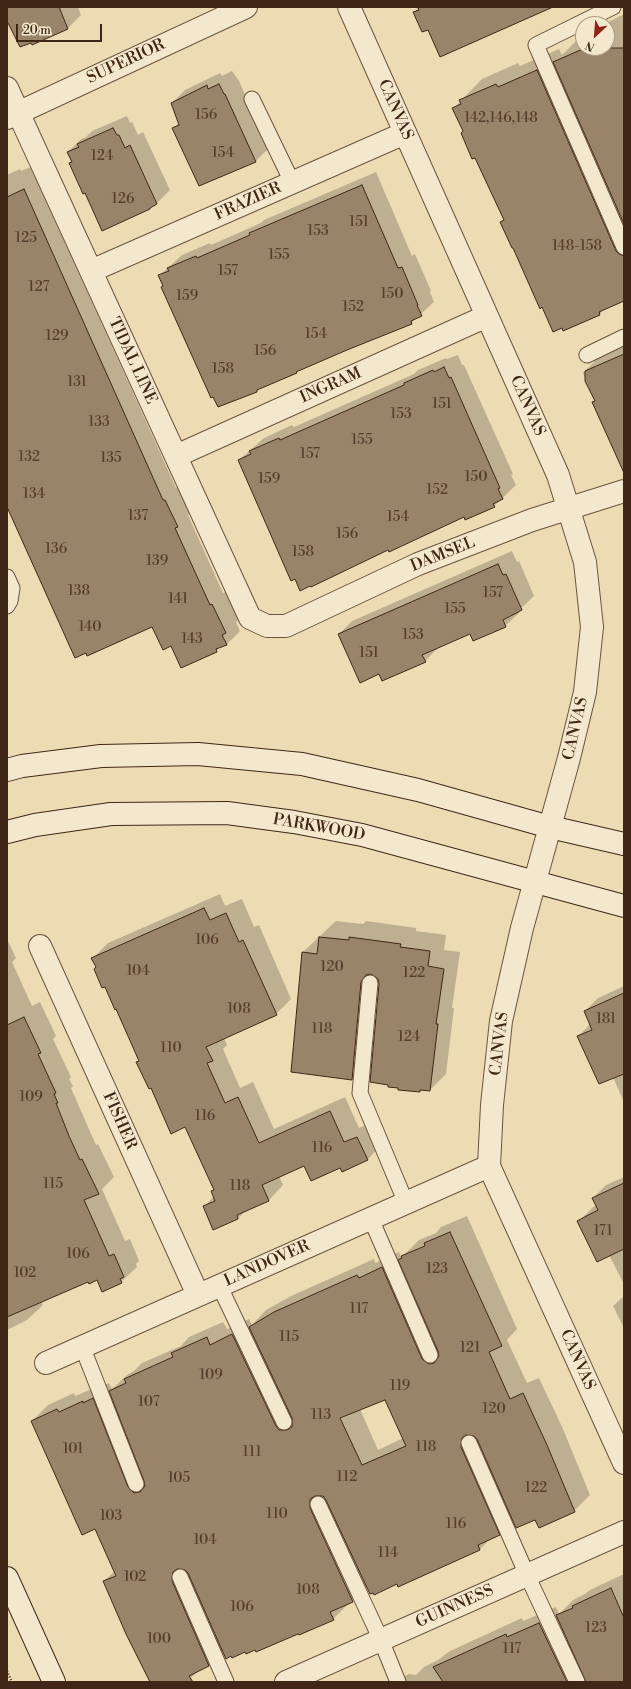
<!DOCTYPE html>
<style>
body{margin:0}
#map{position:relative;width:631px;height:1689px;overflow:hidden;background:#eddbb4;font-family:"Libre Bodoni",serif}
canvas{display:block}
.frame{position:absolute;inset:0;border:8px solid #402617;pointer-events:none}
.north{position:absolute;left:575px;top:16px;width:40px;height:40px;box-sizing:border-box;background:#f3e8ce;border:1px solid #ab9a85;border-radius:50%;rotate:206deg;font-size:11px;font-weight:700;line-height:16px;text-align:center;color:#402617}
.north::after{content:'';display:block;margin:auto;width:14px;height:18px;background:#8f2418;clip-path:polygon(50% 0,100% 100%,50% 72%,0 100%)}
.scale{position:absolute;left:16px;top:24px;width:86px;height:18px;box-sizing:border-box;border:2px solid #402617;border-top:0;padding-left:5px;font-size:12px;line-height:14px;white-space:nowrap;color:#402617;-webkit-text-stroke:3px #f3e8ce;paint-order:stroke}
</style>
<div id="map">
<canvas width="631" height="1689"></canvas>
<div class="frame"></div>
<div class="north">N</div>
<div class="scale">20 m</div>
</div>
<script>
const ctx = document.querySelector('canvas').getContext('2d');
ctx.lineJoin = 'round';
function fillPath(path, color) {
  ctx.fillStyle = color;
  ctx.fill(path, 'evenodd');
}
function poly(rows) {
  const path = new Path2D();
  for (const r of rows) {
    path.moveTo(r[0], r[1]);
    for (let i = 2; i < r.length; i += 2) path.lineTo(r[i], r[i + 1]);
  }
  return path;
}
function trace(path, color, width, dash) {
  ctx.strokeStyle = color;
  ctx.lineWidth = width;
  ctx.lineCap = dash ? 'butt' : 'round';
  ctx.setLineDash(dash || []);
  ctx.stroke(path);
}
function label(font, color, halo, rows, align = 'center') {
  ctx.font = font + ' "Libre Bodoni",serif';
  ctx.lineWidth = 3;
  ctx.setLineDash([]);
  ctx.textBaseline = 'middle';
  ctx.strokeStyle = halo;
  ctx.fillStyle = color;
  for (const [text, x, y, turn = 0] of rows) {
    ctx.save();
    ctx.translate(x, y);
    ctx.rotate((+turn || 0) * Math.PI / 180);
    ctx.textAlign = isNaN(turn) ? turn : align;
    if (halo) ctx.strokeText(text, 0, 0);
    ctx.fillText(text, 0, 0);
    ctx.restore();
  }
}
fillPath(poly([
 [7,7,78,7,81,15,68,28,33,44,7,19],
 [416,7,551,7,428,29,414,13,417,10],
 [624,14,624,300,606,307,600,314,502,222,504,219,454,108,482,79,518,63,520,66,559,49,562,55,576,41,583,38,583,48,607,48,607,24,605,24],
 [232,71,239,81,269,148,256,161,174,128,180,122,172,103,185,90,220,73,222,76],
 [127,116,130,123,132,122,138,135,143,132,170,190,156,204,71,163,72,161,68,152,81,139,86,137,92,131],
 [31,167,176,488,179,487,191,513,188,515,223,593,226,592,239,619,236,622,240,631,227,644,221,646,216,651,171,645,153,625,7,505,7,175,20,169,21,171],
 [376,172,412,256,415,254,431,291,430,292,434,302,411,323,299,369,296,372,260,388,257,391,164,286,159,276,182,255,210,243,211,245,261,223,264,220],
 [624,342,624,447,593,403,595,401,583,373,606,350],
 [458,355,462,365,464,365,513,474,511,475,516,485,494,506,464,516,239,460,264,438,292,425,294,427,414,374,418,370,446,358,447,359],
 [512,551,517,562,519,561,534,596,518,611,519,613,505,626,470,633,438,647,438,648,425,661,380,673,339,634,352,621],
 [220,894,225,906,242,899,254,927,259,925,291,999,276,1014,224,1038,227,1045,223,1049,240,1088,253,1082,274,1129,345,1097,359,1128,372,1122,382,1144,367,1160,340,1167,304,1165,279,1176,283,1185,268,1201,246,1210,238,1219,204,1207,214,1196,215,1190,185,1126,151,1087,137,1062,140,1060,93,958,108,943],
 [336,921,363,924,366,921,416,928,416,931,446,935,444,950,460,952,452,1008,454,1008,446,1074,430,1090,421,1089,419,1091,379,978,376,976,368,1062,352,1079,303,952],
 [7,939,16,958,12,962,32,1006,40,1002,56,1036,53,1039,71,1077,69,1079,73,1086,71,1088,85,1120,96,1145,98,1144,114,1177,102,1189,125,1241,130,1239,139,1261,136,1264,137,1267,121,1282,97,1279,89,1281,41,1301,43,1305,27,1320,7,1330],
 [624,986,624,1102,613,1077,579,1036,590,1024,585,1011,598,998],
 [624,1177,624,1284,609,1255,579,1221,592,1208,596,1205,593,1198,606,1185],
 [467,1216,517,1329,507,1340,527,1383,539,1378,563,1429,590,1495,574,1511,536,1518,514,1520,499,1534,490,1539,480,1549,399,1586,398,1583,367,1586,333,1619,255,1648,245,1650,223,1651,209,1665,199,1670,191,1678,182,1682,150,1682,104,1581,115,1571,95,1528,32,1421,48,1405,74,1393,75,1396,99,1386,100,1387,109,1383,112,1389,127,1375,134,1371,142,1363,181,1346,189,1337,223,1322,227,1329,249,1319,252,1325,266,1310,291,1296,374,1259,375,1263,399,1252,401,1258,419,1240,436,1233,441,1227],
 [385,1398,403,1438,378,1450,360,1409],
 [624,1296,624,1328,613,1306],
 [624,1574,624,1682,392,1682,409,1674,416,1675,424,1667,438,1660,450,1651,522,1618,523,1621,556,1607,559,1614,573,1600,585,1594,590,1590]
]), '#0003');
const building = poly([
 [7,7,59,7,68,29,32,45,31,43,20,47,7,21,7,7],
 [418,7,553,7,440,57,428,30,422,32,413,12,419,10,418,7],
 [585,48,624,48,624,224,553,62,585,48],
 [537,70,616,251,619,254,624,256,624,301,599,312,600,315,563,331,562,328,553,332,542,307,540,309,513,248,512,248,500,222,504,220,475,158,472,159,461,133,463,131,452,108,461,104,459,100,496,84,498,87,537,70],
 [219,84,224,94,225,94,256,162,199,186,172,128,179,125,171,103,207,85,208,89,219,84],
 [113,128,117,135,119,135,125,148,130,145,157,204,150,208,150,209,102,231,85,193,83,194,69,163,72,162,67,152,79,147,77,144,113,128],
 [362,185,398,268,402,267,418,305,417,305,422,316,411,321,412,324,347,350,296,372,297,373,257,390,257,392,218,407,213,397,211,398,161,287,163,286,158,275,169,271,167,268,196,256,197,258,250,235,249,233,362,185],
 [24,189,163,500,165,500,178,527,175,528,210,605,212,604,226,633,222,635,227,645,216,649,217,652,181,668,171,646,163,650,152,627,87,656,86,653,75,658,7,507,7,197,24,189],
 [624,354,624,473,592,402,595,401,585,381,585,371,624,354],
 [444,367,449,378,451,377,500,488,498,489,503,499,493,504,495,507,465,520,464,517,389,552,388,550,311,587,310,586,300,591,295,579,291,581,238,460,251,454,249,451,279,438,280,440,404,385,404,383,433,370,434,372,444,367],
 [498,564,503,575,506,574,522,610,503,620,506,627,473,641,470,634,422,655,426,662,382,681,379,674,360,683,338,634,498,564],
 [204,908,210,920,226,913,239,942,243,940,277,1015,206,1047,213,1061,207,1063,225,1103,238,1097,259,1143,330,1111,344,1142,357,1137,368,1160,342,1172,340,1168,311,1181,304,1166,262,1185,269,1201,237,1215,238,1219,213,1230,203,1206,215,1201,211,1191,214,1190,185,1127,171,1134,151,1088,149,1089,136,1062,139,1061,116,1009,115,1010,105,987,102,988,94,969,96,967,91,958,204,908],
 [319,937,349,940,349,937,401,944,400,947,430,951,428,966,444,969,436,1024,438,1024,430,1091,420,1090,420,1092,398,1090,398,1088,388,1087,388,1085,370,1082,379,984,378,979,371,974,366,975,361,982,352,1080,291,1072,302,952,317,954,319,937],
 [624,993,624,1074,599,1084,577,1036,592,1030,584,1011,624,993],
 [24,1017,41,1053,38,1054,56,1093,54,1094,58,1103,56,1103,69,1136,80,1160,82,1159,99,1194,84,1200,109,1256,114,1254,124,1277,120,1279,122,1283,102,1292,97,1280,89,1284,88,1282,7,1317,7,1025,24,1017],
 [624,1183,624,1249,597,1262,577,1221,598,1210,592,1198,624,1183],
 [450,1232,502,1346,489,1352,510,1399,523,1393,547,1445,575,1512,539,1528,535,1520,516,1528,477,1439,474,1436,466,1435,462,1438,461,1447,500,1535,478,1545,480,1550,398,1587,397,1584,374,1595,373,1593,370,1594,326,1500,323,1496,315,1496,310,1499,310,1508,353,1602,330,1612,334,1620,299,1635,298,1634,256,1652,255,1650,246,1654,245,1652,232,1658,231,1656,226,1659,188,1573,185,1570,177,1569,173,1572,172,1581,209,1666,189,1676,193,1682,150,1682,126,1634,103,1581,116,1576,95,1529,82,1535,31,1421,57,1409,59,1412,83,1401,83,1403,93,1398,128,1487,134,1493,140,1492,145,1486,144,1481,109,1391,126,1383,124,1379,173,1357,171,1353,207,1337,210,1345,232,1334,276,1426,279,1430,287,1430,292,1427,292,1418,249,1327,274,1312,357,1275,359,1278,382,1267,422,1359,429,1364,434,1363,439,1356,438,1351,398,1260,402,1258,401,1256,425,1246,424,1243,450,1232],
 [385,1400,406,1446,362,1465,340,1418,385,1400],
 [611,1588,624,1618,624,1682,586,1682,556,1615,573,1608,572,1606,611,1588],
 [539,1623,567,1682,443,1682,433,1667,506,1634,507,1637,539,1623]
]);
fillPath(building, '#9a8469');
trace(building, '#402617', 1);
const lane = poly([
 [613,7,536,45,624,247],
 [252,99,292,182],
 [587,355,624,337],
 [7,577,12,588,10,601,7,606],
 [370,983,360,1093,406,1203],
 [371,1219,430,1355],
 [219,1285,284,1422],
 [82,1346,136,1484],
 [469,1443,527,1575,577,1682],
 [318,1504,381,1640,398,1682],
 [180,1577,226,1682]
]);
const street = poly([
 [349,7,558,475,585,562,592,627,585,692,569,758,522,928,501,1021,492,1105,489,1166,624,1463],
 [7,88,250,618,267,626,286,626,418,564,532,520,624,491],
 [7,118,246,7],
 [91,271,405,133],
 [176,456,487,316],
 [40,946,198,1295],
 [46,1363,489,1166],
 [286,1682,624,1532]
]);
const secondary = poly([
 [7,770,22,766,101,756,198,754,302,764,418,790,550,827,624,844],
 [7,832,35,825,111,814,227,813,294,822,362,835,624,906],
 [7,1578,54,1682]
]);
trace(lane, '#6b533e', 17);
trace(street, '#6b533e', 24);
trace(secondary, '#402617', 24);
trace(poly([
 [7,1671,12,1682]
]), '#402617', 2.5, [1, 2]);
trace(lane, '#f3e8ce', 15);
trace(street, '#f3e8ce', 22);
trace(secondary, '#f3e8ce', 22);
label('14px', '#563e2c', null, [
 ["156",206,116],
 ["142,146,148",501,119],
 ["154",223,154],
 ["124",102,157],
 ["126",123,200],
 ["151",359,223],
 ["153",318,232],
 ["125",26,239],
 ["148-158",577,247],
 ["155",279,256],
 ["157",228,272],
 ["127",39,288],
 ["150",392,295],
 ["159",187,297],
 ["152",353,308],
 ["154",316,335],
 ["129",57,337],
 ["156",265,352],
 ["158",223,370],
 ["131",77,383],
 ["151",442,405],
 ["153",401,415],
 ["133",99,423],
 ["155",362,441],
 ["157",310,455],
 ["132",29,458],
 ["135",111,459],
 ["150",476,478],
 ["159",269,480],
 ["152",437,491],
 ["134",34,495],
 ["137",138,517],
 ["154",398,518],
 ["156",347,535],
 ["136",56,550],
 ["158",303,553],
 ["139",157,562],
 ["138",79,592],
 ["157",493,594],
 ["141",178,600],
 ["155",455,610],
 ["140",90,628],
 ["153",413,636],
 ["143",192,640],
 ["151",369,654],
 ["106",207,941],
 ["120",332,968],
 ["104",138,972],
 ["122",414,974],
 ["108",239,1010],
 ["181",606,1020],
 ["118",322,1030],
 ["124",409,1038],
 ["110",171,1049],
 ["109",31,1098],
 ["116",205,1117],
 ["116",322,1149],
 ["115",53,1185],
 ["118",240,1187],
 ["171",603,1232],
 ["106",78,1255],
 ["123",437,1270],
 ["102",25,1274],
 ["117",359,1310],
 ["115",289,1338],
 ["121",470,1349],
 ["109",211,1376],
 ["119",400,1387],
 ["107",149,1403],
 ["120",494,1410],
 ["113",321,1416],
 ["118",426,1448],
 ["101",73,1450],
 ["111",252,1453],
 ["112",347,1478],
 ["105",179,1479],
 ["122",536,1489],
 ["110",277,1515],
 ["103",111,1517],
 ["116",456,1525],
 ["104",205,1541],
 ["114",388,1554],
 ["102",135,1578],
 ["108",308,1591],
 ["106",242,1608],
 ["123",596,1629],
 ["100",159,1640],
 ["117",512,1650]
]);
label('16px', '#402617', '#f3e8ce', [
 ["SUPERIOR",126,62,-25],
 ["CANVAS",395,110,66],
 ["FRAZIER",248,202,-24],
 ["TIDAL LINE",132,361,65],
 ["INGRAM",331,386,-24],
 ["CANVAS",527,406,66],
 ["DAMSEL",443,555,-22],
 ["CANVAS",576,729,-77],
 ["PARKWOOD",319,828,10],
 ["CANVAS",500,1044,-83],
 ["FISHER",119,1121,66],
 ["LANDOVER",267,1264,-24],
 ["CANVAS",577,1360,66],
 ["GUINNESS",455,1607,-24]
]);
</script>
